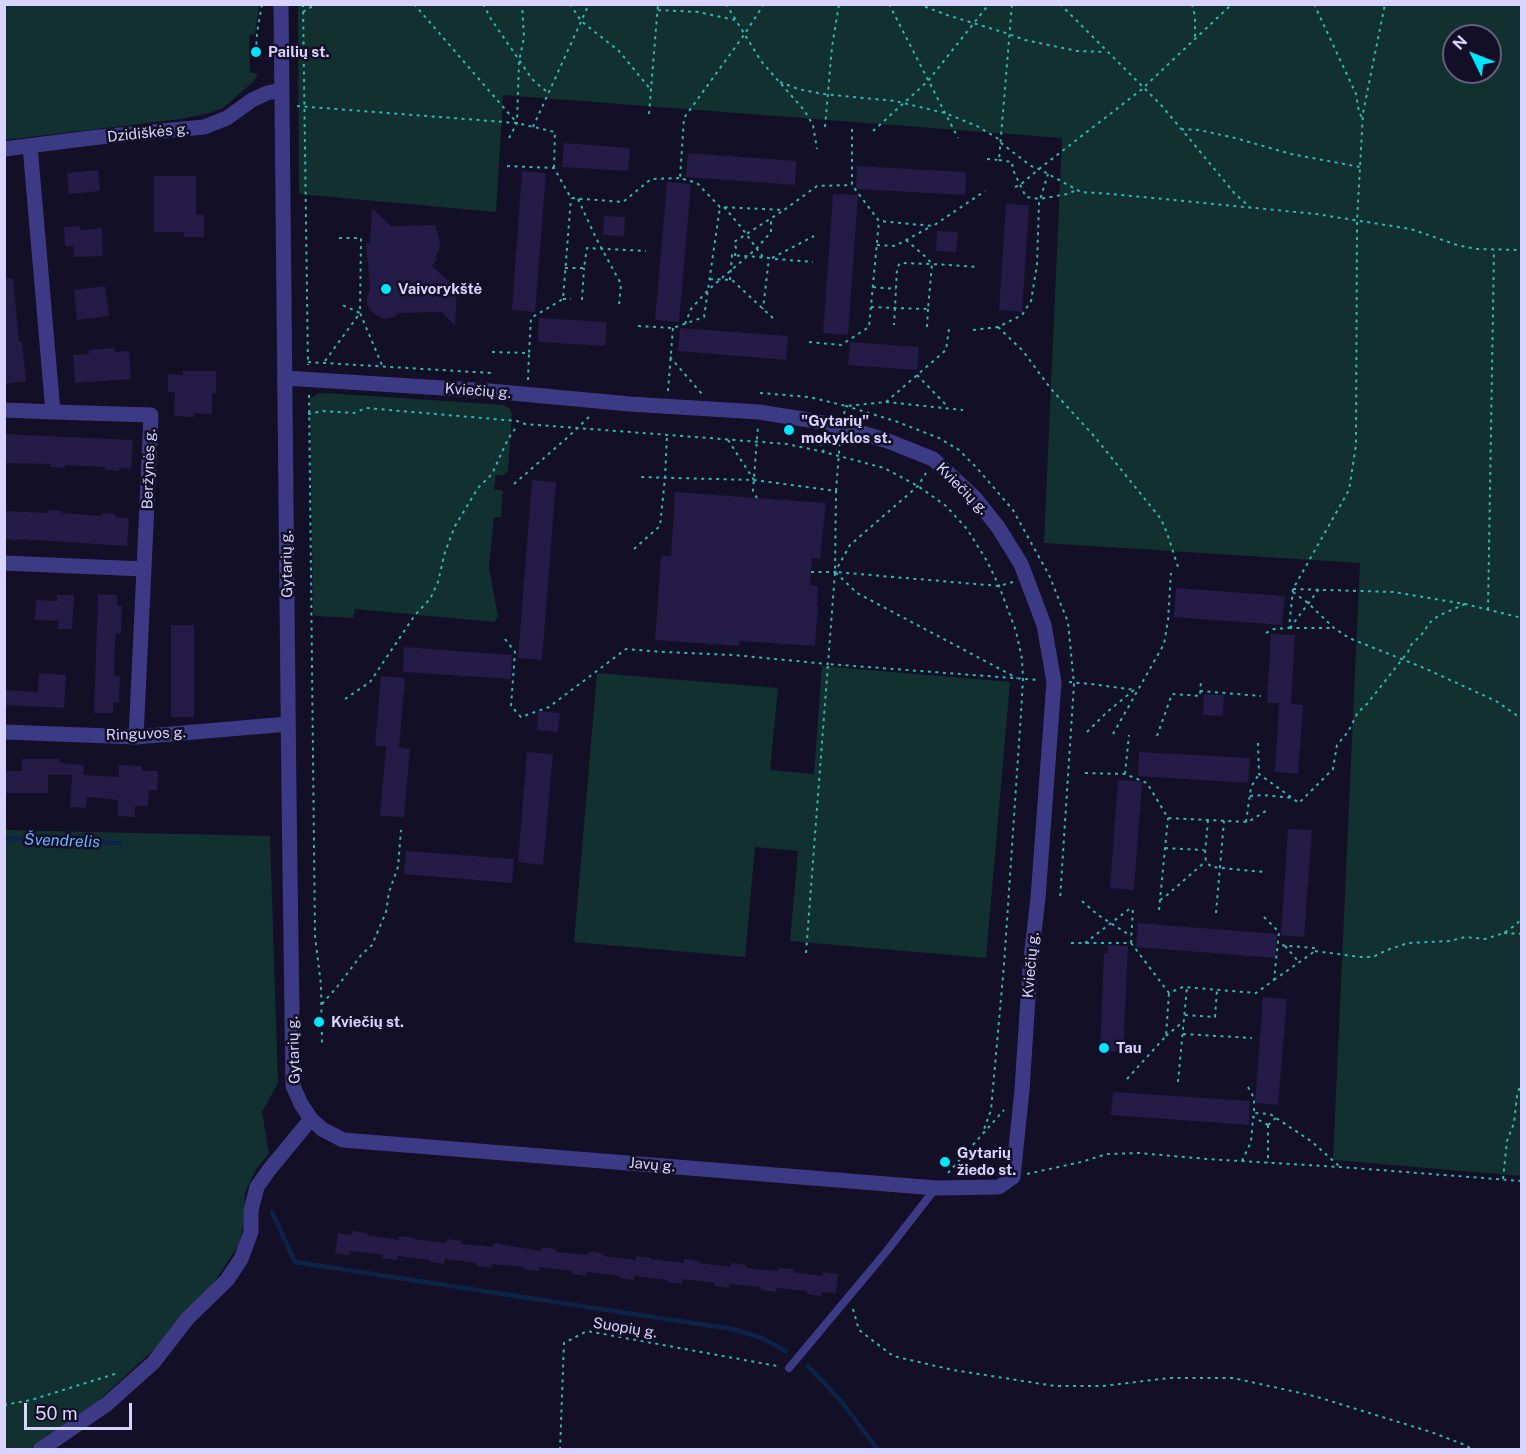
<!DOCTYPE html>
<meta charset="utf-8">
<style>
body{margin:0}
#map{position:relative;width:1526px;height:1454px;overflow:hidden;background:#130f26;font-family:"Public Sans",sans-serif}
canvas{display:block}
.frame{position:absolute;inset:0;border:6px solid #d9d4ff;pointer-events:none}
.north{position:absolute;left:1442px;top:24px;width:60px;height:60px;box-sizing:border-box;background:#130f26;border:2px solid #625e7d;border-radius:50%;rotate:313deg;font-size:16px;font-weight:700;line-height:24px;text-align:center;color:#d9d4ff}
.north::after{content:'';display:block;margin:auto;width:21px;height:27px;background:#00e5ff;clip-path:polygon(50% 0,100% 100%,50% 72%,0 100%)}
.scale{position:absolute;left:24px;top:1403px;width:108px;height:27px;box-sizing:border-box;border:3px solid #d9d4ff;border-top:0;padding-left:8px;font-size:18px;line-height:21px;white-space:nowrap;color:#d9d4ff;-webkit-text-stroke:4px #130f26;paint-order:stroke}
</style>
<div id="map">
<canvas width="1526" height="1454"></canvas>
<div class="frame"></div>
<div class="north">N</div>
<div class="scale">50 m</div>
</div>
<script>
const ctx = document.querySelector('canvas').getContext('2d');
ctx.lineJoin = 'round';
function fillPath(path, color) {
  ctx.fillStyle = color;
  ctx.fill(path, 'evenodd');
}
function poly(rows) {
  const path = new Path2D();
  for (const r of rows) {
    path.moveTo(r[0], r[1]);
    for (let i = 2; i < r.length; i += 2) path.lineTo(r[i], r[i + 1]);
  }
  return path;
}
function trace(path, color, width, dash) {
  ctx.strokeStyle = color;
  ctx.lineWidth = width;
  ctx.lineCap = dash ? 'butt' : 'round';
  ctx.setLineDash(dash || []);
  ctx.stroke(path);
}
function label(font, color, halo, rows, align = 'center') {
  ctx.font = font + ' "Public Sans",sans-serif';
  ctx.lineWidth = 5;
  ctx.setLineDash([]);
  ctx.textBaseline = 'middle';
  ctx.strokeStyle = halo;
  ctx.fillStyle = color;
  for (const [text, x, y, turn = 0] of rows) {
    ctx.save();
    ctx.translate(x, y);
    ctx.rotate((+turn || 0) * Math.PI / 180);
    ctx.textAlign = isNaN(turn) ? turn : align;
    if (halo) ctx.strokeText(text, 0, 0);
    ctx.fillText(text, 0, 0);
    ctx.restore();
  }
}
fillPath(poly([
 [4,5,259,5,255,34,249,35,250,72,258,74,254,81,223,108,210,113,181,119,5,140],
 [298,5,1521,5,1521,1176,1333,1160,1360,563,1044,543,1062,138,503,95,496,212,299,194],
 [1454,36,1490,36,1490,72,1454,72],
 [327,393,504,405,509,408,512,413,508,471,504,475,496,475,494,489,503,491,501,517,494,517,489,567,498,617,494,622,355,609,353,618,316,616,313,613,310,399,317,394],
 [822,666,1010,682,986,958,790,941,798,851,755,847,745,957,574,942,597,673,778,688,770,770,814,774],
 [5,830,270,836,278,1083,262,1112,269,1154,256,1169,245,1193,243,1225,239,1244,210,1289,162,1342,98,1401,29,1449,5,1450]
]), '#12302f');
trace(poly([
 [4,838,120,843],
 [272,1212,295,1262,659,1318,733,1329,762,1338,786,1351],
 [808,1366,841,1401,878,1450]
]), '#0c2248', 4.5);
fillPath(poly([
 [564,143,630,148,628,171,562,167],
 [688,153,796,161,795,185,686,177],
 [857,166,966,172,965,195,856,189],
 [98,170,100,191,69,194,67,173],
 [522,171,546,173,535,312,512,310],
 [154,176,196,176,196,215,204,215,204,237,184,237,184,232,154,232],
 [667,182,691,184,679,322,655,320],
 [833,194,858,195,848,335,823,333],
 [1006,204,1029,205,1022,312,999,310],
 [372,208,391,226,435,225,440,242,439,251,435,257,437,259,432,266,457,288,455,326,442,312,398,313,395,317,384,319,377,316,370,310,367,304,367,297,370,288,366,243,370,243],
 [604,216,625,217,624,236,603,235],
 [80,226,80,230,102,228,103,256,74,257,73,246,65,246,64,227],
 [937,231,958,232,956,252,936,251],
 [4,278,13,278,19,342,22,341,26,381,4,384],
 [105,286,109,316,77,320,74,290],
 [539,318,607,322,605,346,538,342],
 [680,328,788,336,786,360,678,351],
 [850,342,919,347,917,370,848,365],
 [115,348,115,352,129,351,131,379,75,383,73,355,89,354,89,350],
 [183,371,216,371,216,393,212,393,212,414,194,413,194,417,174,416,175,392,168,392,168,374,183,375],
 [4,434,133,440,131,469,119,468,119,471,105,470,105,467,65,465,65,468,51,467,51,464,4,463],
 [532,480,556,482,542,660,518,658],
 [675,492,826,503,820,559,812,558,810,585,818,586,817,605,818,605,815,646,739,641,739,646,655,640,661,556,671,556],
 [48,510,62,511,62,513,102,516,102,513,115,514,115,517,129,518,127,546,19,539,19,540,4,539,4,511,48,513],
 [1176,588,1285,596,1282,625,1174,617],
 [98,594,117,595,117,606,122,606,121,633,116,633,115,644,114,676,120,676,119,703,113,702,113,713,94,713],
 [57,595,74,595,72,629,58,629,59,621,35,620,36,600,57,601],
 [171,625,194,625,194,717,171,717],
 [1271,634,1295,635,1291,704,1303,705,1298,774,1275,772,1279,703,1267,703],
 [404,647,512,655,511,679,403,672],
 [39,673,66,675,64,708,4,705,4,690,38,692],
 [381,676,405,678,399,748,410,749,404,817,380,816,386,746,375,746],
 [1204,694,1224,695,1223,716,1203,715],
 [538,711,560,713,558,732,537,730],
 [527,752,553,754,543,865,518,862],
 [1139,752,1250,758,1248,783,1138,776],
 [22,759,60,759,60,763,84,765,83,775,119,777,119,765,142,766,142,771,158,771,157,790,149,790,148,806,135,806,135,817,118,816,118,800,87,797,86,808,70,807,72,775,48,775,48,793,4,793,4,771,22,771],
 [1118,780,1142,782,1134,890,1110,888],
 [1288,829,1312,830,1304,937,1281,935],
 [406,851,514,859,512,883,404,874],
 [1138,923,1277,934,1275,958,1136,947],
 [1108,945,1128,946,1123,1052,1100,1051,1104,953,1108,953],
 [1263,997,1287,999,1278,1105,1255,1103],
 [1113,1092,1250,1101,1249,1125,1111,1115],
 [352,1231,367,1233,367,1235,399,1240,399,1236,414,1238,414,1239,446,1243,447,1239,462,1241,461,1244,493,1247,494,1243,541,1251,542,1247,556,1249,556,1252,588,1255,589,1252,604,1253,603,1256,636,1260,636,1256,651,1258,651,1259,684,1263,684,1259,699,1261,699,1263,731,1267,731,1263,746,1265,746,1268,778,1271,778,1268,793,1269,793,1272,823,1276,823,1272,838,1274,836,1293,822,1292,821,1296,807,1294,807,1291,776,1288,776,1292,761,1290,761,1287,730,1284,729,1288,714,1286,715,1283,682,1279,682,1284,667,1282,667,1280,634,1276,634,1280,619,1278,620,1276,587,1272,586,1276,572,1274,572,1271,540,1267,539,1271,524,1269,525,1267,492,1264,491,1268,477,1266,477,1263,445,1259,444,1264,430,1262,430,1260,397,1256,397,1260,382,1258,383,1255,351,1251,350,1255,335,1254,338,1233,352,1235]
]), '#241b47');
trace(poly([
 [303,4,308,365],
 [414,4,517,123],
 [483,4,491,19,532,79,548,93],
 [570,4,581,21,619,51,651,90],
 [726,4,761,61,804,110,813,125,817,149],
 [764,4,744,35,684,118,680,178,697,183,720,207,784,210,817,186,852,185],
 [889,4,958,138],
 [918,4,947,15,1009,34,1025,40,1077,51,1106,52],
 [1060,4,1161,105,1188,137,1235,194,1250,207],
 [1192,4,1195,16,1195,39],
 [1314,4,1356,94,1359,112,1363,120],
 [658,10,698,12,735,20],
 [303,12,316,4],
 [256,52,257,33,262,4],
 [780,82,798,89,823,94,895,101,945,113,977,126,997,138,1001,143,1031,166,1039,169,1081,192,1112,194,1316,214,1411,229,1457,245,1476,249,1522,250],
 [297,106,517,123,555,132,554,168],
 [649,114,658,4],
 [533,127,589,4],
 [825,127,832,47,839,4],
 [852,129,852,185,879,221,933,226,985,191],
 [1181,129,1199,130,1235,138,1291,154,1360,167],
 [873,131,928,81,989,4],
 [509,138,517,123,519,62,524,37,522,4],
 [987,159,999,160,1012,4],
 [999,160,1012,162,1013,170,1026,197,1040,199,1067,194,1077,190],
 [507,166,554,168,571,198,623,202,651,179,680,178],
 [1015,187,1020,185,1039,169,1141,90,1232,4],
 [578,199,596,238,621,284,619,305],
 [724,207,741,227,763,257],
 [339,238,361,238,360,313,382,365],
 [906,240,927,258,932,264,978,267],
 [877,245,895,246,932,226],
 [735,256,736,248,734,242,784,210],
 [772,258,814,236],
 [775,259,813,262],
 [565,268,584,268,587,248,646,251],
 [710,279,732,280,775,320],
 [730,280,732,255,769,258,763,309],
 [873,287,896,289],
 [563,299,571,299],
 [582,300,584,268],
 [871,307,895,308,928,309,932,264,900,263,897,268,895,308,894,325],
 [685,324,691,309,708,290,757,248,771,232,771,218],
 [638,326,673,328,704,317,720,207],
 [927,327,928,309],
 [998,327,1023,351,1051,389,1094,436,1161,519,1167,533,1179,570],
 [973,330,998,327,1022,315,1031,301,1037,265,1039,203,1048,174],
 [809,342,841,345,869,327,879,221],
 [492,352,529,353,531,318,563,299,571,198],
 [670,357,702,394],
 [325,361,360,313,340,304],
 [308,362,491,373],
 [917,375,948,407],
 [528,380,529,353],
 [668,391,673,328],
 [760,393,809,397,846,406,886,402,946,350,949,329],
 [309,395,315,936,321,985,322,1045],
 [886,402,963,410],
 [308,414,323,411,354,413,366,408,517,421,525,424,787,444,824,452,884,468,918,486,946,506,967,529,987,561,999,586,1016,631,1022,659,1023,679,1021,713,1004,965,991,1110,983,1132],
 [844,414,846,406,895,421,939,438,959,450,976,467,1013,510,1049,575,1068,622,1074,684,1060,899],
 [817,436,824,452],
 [728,440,754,480],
 [514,484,568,437,590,416],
 [836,491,840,440],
 [757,498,753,491,758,426],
 [634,549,660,526,665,478,667,435],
 [811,572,835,572,850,545,918,486,926,473],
 [1013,582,999,586,835,572,857,593,1017,678],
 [1293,589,1393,592,1465,604,1522,618],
 [1293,592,1308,603,1334,628,1349,638,1424,668,1496,701,1522,719],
 [1488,610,1494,250],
 [1289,628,1334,628],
 [1290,628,1319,589],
 [1266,633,1274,629,1289,628,1293,589,1349,490,1356,445,1357,221,1363,113,1385,4],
 [505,639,515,652,511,706,521,717,549,707,626,649,664,652,733,655,828,664,835,572,836,491,754,480,638,477],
 [1069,682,1091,684,1135,690],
 [1200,691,1261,696],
 [345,699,370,682,415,615,430,599,438,582,445,552,455,526,478,488,492,474,508,439,517,426],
 [1087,732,1107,712,1134,690],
 [1113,734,1164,644,1168,620,1171,573],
 [1157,736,1172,694,1200,696,1201,680],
 [1258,743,1259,774,1299,803,1333,769,1337,745,1348,732,1358,712,1367,704,1408,652,1410,646,1425,631,1428,624,1438,616,1465,604],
 [1085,773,1125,774,1147,783,1168,818,1248,822,1269,809],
 [1125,774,1129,735],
 [1250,796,1263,795,1292,798],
 [1208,820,1205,853,1206,861,1211,867,1264,872],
 [1246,822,1251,787,1259,774],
 [1165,848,1204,850],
 [1160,900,1166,896,1206,861],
 [1082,901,1098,915,1131,936],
 [1159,910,1168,818],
 [1216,913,1224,821],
 [1504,933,1522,934],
 [1071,943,1131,943,1169,993,1183,987,1256,993,1274,980,1279,932,1262,915],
 [1085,943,1132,907],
 [1131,943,1133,908],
 [1285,946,1299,962],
 [1315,951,1360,957,1373,957,1387,950,1408,943,1450,941,1465,937,1485,939,1504,933,1514,926,1522,919],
 [806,953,828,664,1039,680],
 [1274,980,1315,951,1314,948,1278,945],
 [322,1004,337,987,362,954,372,945,386,912,389,892,398,867,401,830],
 [1185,1015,1215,1017,1217,990],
 [1183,1034,1252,1038],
 [1166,1036,1184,1021],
 [1127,1079,1166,1036,1169,993],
 [1178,1082,1187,987],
 [1248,1087,1254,1098,1254,1113],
 [1268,1125,1253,1117,1254,1113,1270,1114,1311,1141,1339,1166],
 [1268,1125,1268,1163],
 [1268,1125,1276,1118],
 [1242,1161,1251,1142,1253,1118],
 [948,1173,1004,1110],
 [1027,1174,1081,1162,1107,1154,1139,1153,1207,1159,1340,1167,1522,1181],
 [1503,1179,1507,1141,1514,1123,1517,1096,1521,1083,1522,1028],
 [853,1309,859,1330,893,1356,953,1370,1055,1386,1103,1386,1169,1378,1233,1378,1314,1396,1431,1432,1465,1445,1473,1450],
 [4,1405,31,1400,118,1373],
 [560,1450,564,1343,587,1331,777,1366]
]), '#2fb8b0', 2, [3, 4.5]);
trace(poly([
 [789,1368,886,1252,935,1189]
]), '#3d3a85', 8);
trace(poly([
 [281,4,289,796,293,1086,301,1104,311,1119,322,1129,343,1140,936,1188,999,1187,1013,1177,1022,1090,1030,967,1038,898,1054,682,1044,625,1021,564,998,527,974,497,933,459,888,441,842,427,809,420,759,412,630,404,490,391,285,378],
 [4,149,99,137,204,127,227,118,252,100,267,93,282,90],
 [4,410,53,412],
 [4,563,144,569,151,415,53,412,30,146],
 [4,732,136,737,288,724],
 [136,737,144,569],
 [40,1450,107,1404,126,1387,153,1363,188,1318,227,1280,241,1259,251,1232,251,1210,257,1187,269,1170,311,1119]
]), '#3d3a85', 15);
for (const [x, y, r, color] of [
 [256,52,6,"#00e5ff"],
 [386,289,6,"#00e5ff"],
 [789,430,6,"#00e5ff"],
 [319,1022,6,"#00e5ff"],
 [1104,1048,6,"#00e5ff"],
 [945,1162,6,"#00e5ff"]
]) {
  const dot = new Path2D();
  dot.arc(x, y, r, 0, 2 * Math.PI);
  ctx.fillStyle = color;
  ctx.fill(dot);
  trace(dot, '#130f26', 2);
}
label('bold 15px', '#d9d4ff', '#130f26', [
 ["Pailių st.",268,52],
 ["Vaivorykštė",398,289],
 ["\"Gytarių\"",801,421],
 ["mokyklos st.",801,438],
 ["Kviečių st.",331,1022],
 ["Tau",1116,1048],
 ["Gytarių",957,1153],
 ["žiedo st.",957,1170]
], 'left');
label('15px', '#d9d4ff', '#130f26', [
 ["Dzidiškės g.",148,133,-6],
 ["Kviečių g.",478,391,4],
 ["Beržynės g.",149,469,-88],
 ["Kviečių g.",962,489,45],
 ["Gytarių g.",287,564,-91],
 ["Ringuvos g.",146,734,-2],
 ["Kviečių g.",1031,965,-85],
 ["Gytarių g.",294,1050,-92],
 ["Javų g.",652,1165,5],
 ["Suopių g.",625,1328,9]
]);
label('italic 16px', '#62b6ff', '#130f26', [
 ["Švendrelis",62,841,2]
]);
</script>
